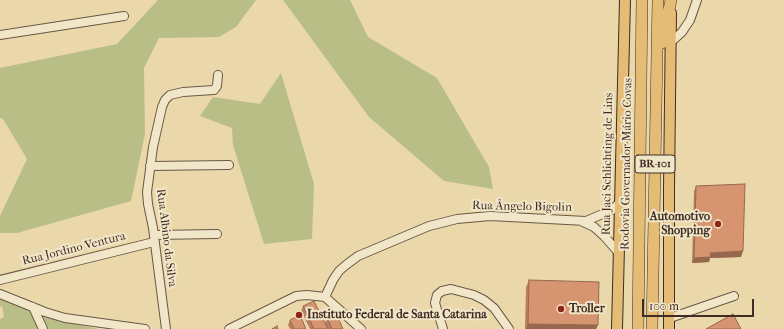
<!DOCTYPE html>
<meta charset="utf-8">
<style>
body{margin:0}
#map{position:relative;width:784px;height:329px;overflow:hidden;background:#ead8aa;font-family:"IM FELL French Canon",serif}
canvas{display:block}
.scale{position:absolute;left:642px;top:299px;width:112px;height:18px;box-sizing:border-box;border:2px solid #402c24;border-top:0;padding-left:5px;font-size:12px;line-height:14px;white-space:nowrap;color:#402c24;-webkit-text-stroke:3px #f1e6c8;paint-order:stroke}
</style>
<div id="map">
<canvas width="784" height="329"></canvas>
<div class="scale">100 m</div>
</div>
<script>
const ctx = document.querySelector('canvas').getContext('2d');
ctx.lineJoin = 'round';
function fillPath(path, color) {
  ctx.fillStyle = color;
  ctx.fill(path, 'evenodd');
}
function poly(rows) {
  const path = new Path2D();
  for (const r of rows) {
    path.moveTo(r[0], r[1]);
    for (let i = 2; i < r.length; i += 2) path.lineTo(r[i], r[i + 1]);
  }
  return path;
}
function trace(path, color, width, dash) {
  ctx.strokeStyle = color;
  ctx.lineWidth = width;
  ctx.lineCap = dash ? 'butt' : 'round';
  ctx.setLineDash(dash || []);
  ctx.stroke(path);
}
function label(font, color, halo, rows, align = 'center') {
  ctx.font = font + ' "IM FELL French Canon",serif';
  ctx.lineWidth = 4;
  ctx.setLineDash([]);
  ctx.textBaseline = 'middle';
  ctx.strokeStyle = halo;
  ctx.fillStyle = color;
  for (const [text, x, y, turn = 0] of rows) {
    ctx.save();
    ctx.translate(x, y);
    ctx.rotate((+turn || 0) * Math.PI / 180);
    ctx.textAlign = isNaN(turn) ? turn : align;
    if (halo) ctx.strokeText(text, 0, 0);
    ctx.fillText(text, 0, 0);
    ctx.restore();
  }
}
fillPath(poly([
 [158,0,256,0,236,27,219,37,159,38,144,68,145,134,131,201,17,233,0,233,0,216,27,159,3,119,0,118,0,68,117,44],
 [283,0,350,0,368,37,437,78,489,167,493,189,444,181,369,117],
 [281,73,314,184,312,239,264,244,233,145,232,128,200,116,213,97,260,104],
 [0,299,44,317,98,329,0,329,0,319,4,317,2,306,0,307]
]), '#b9be87');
const minor = poly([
 [0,35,124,16],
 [671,42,682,32,690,20,697,0],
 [150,166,229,165],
 [581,221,594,227,604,236,619,253],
 [154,235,217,234],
 [0,280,154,242],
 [0,294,45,312,65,318,145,329],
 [325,297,333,280,339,271,346,265,358,256,429,226,457,219,490,216,586,221,612,210,620,202],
 [33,307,43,329],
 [670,318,734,296],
 [166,329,153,228,148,204,147,192,153,147,162,107,165,100,170,95,183,92,214,90,217,86,218,75],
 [229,329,296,296,307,295,325,297,361,329],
 [443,329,435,303,437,295,442,291,451,289,474,295,484,300,494,308,509,329]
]);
const major = poly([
 [617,329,625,0],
 [669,329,669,189,671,13]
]);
const highway = poly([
 [662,43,671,0],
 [638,329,642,0],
 [652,329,658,0]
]);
trace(minor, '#6a5746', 10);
trace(major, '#402c24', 12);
trace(highway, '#402c24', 12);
trace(minor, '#f1e6c8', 8);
trace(major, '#e5bc75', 10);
trace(highway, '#e5bc75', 11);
fillPath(poly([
 [696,186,741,257,710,258,709,262,692,263,694,191],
 [529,280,598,325,596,329,525,329,526,287],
 [303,306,328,329,310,329,301,311],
 [327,318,343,329,328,329,325,323],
 [290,320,306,329,290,329,288,325]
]), '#b87f60');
fillPath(poly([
 [743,251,741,257,710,258,709,262,692,263,694,258,710,253],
 [528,324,598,325,596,329,526,329]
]), '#96684e');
const building = poly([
 [745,184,743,251,710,253,711,257,694,258,696,186,745,184],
 [529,280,599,282,598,325,528,324,529,280],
 [314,301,328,329,314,329,303,306,314,301],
 [336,313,343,329,332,329,327,318,336,313],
 [733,314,741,329,706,329,733,314],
 [300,315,306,329,294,329,290,320,300,315],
 [277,326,278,329,272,329,277,326]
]);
fillPath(building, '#d69470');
trace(building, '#96684e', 1);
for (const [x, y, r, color] of [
 [718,224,4,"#8f2418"],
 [561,309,4,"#8f2418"],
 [299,315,4,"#8f2418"]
]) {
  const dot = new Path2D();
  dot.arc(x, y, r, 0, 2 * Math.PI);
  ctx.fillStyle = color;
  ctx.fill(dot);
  trace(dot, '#f1e6c8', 1.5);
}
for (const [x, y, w] of [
 [655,164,40]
]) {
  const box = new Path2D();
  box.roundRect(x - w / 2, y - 9, w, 18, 3);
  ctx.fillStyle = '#f1e6c8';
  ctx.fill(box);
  trace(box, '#402c24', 1);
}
label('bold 11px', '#402c24', null, [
 ["BR-101",655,164]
]);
label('12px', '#402c24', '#f1e6c8', [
 ["Rua Jaci Schlichting de Lins",608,164,-89],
 ["Rodovia Governador Mário Covas",627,164,-89],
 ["Rua Ângelo Bigolin",522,207,1],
 ["Rua Albino da Silva",166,238,83],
 ["Rua Jordino Ventura",74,249,-14]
]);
label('bold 12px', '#402c24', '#f1e6c8', [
 ["Automotivo",710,217,"right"],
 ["Shopping",710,231,"right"],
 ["Troller",569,309],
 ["Instituto Federal de Santa Catarina",307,315]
], 'left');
</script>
